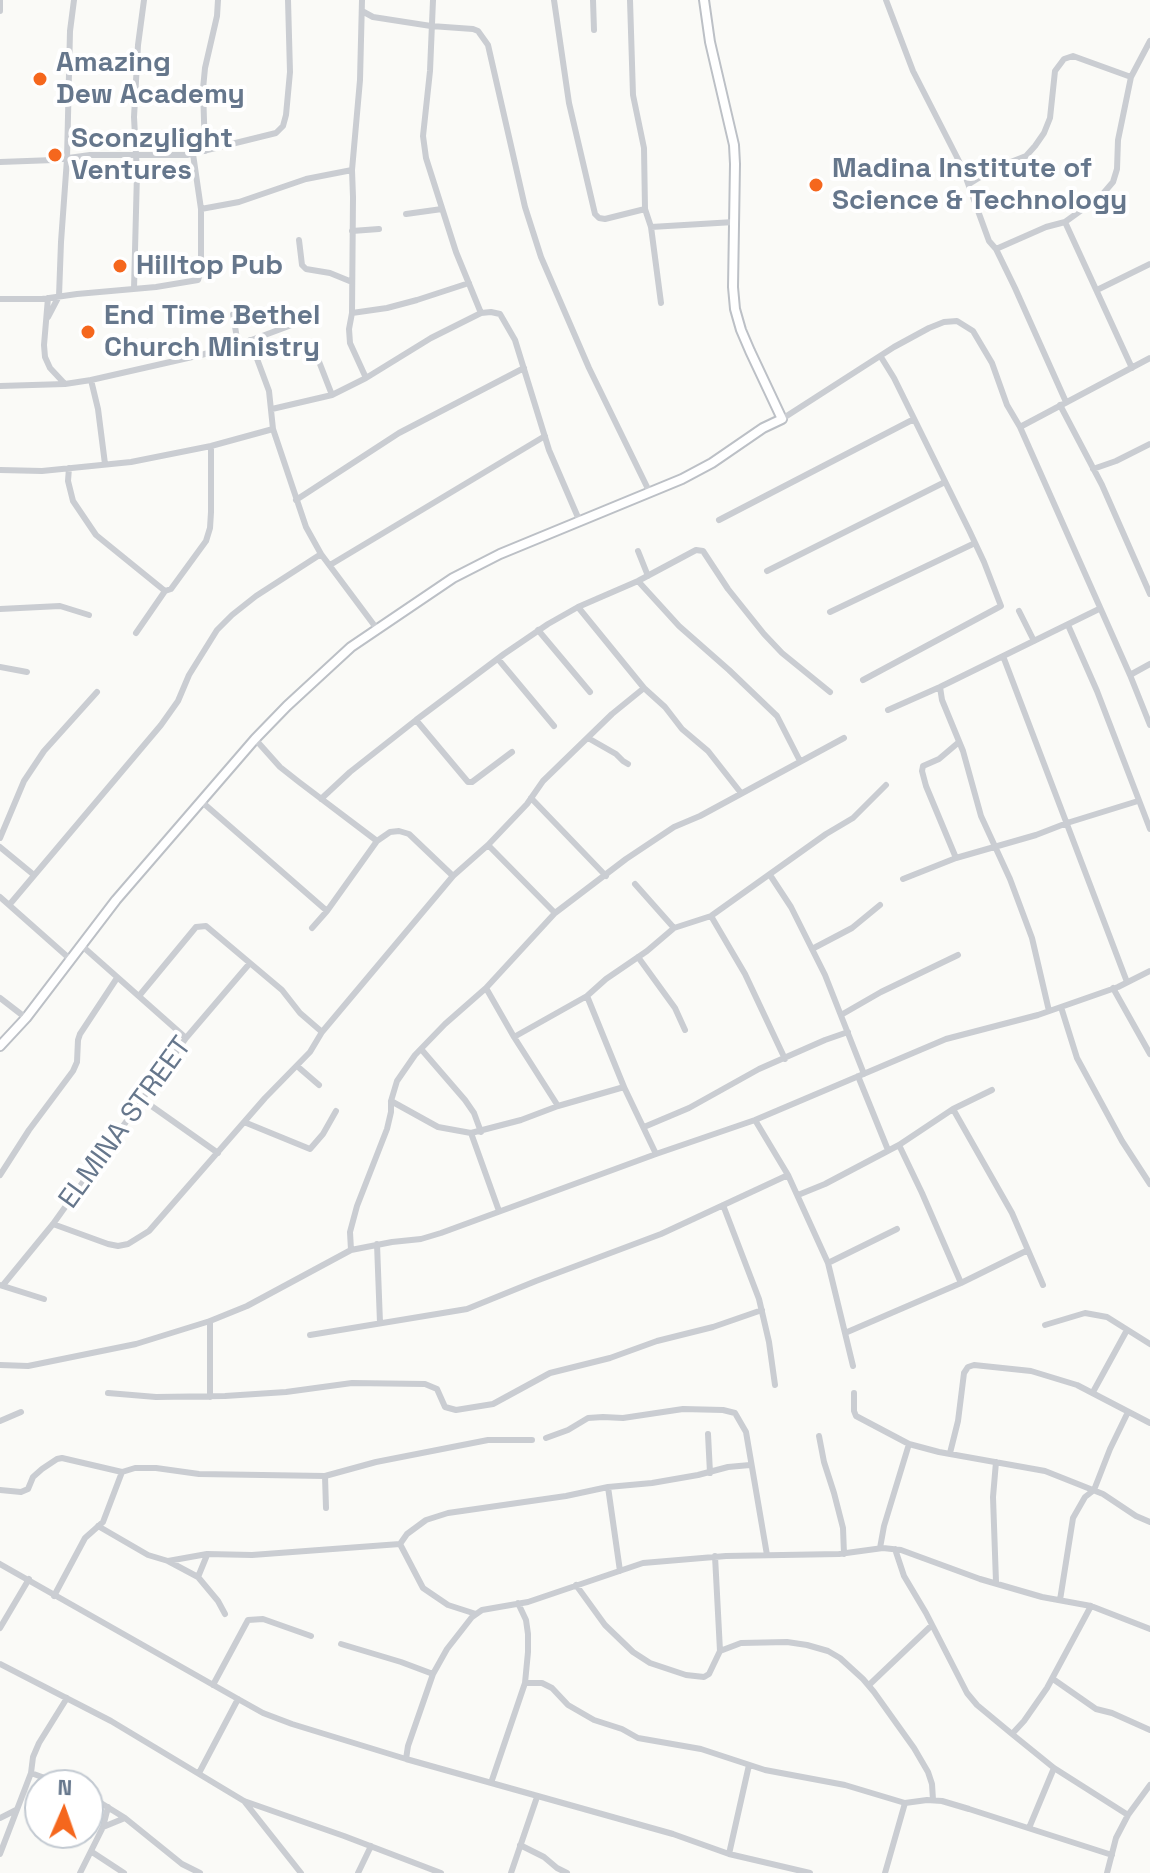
<!DOCTYPE html>
<style>
body{margin:0}
#map{position:relative;width:1150px;height:1873px;overflow:hidden;background:#fafaf7;font-family:"Space Grotesk",sans-serif}
canvas{display:block}
.north{position:absolute;left:24px;top:1769px;width:80px;height:80px;box-sizing:border-box;background:#fff;border:2px solid #c2c9d1;border-radius:50%;rotate:2deg;font-size:22px;font-weight:700;line-height:32px;text-align:center;color:#66778c}
.north::after{content:'';display:block;margin:auto;width:28px;height:36px;background:#f5671d;clip-path:polygon(50% 0,100% 100%,50% 72%,0 100%)}
</style>
<div id="map">
<canvas width="1150" height="1873"></canvas>
<div class="north">N</div>
</div>
<script>
const ctx = document.querySelector('canvas').getContext('2d');
ctx.lineJoin = 'round';
function poly(rows) {
  const path = new Path2D();
  for (const r of rows) {
    path.moveTo(r[0], r[1]);
    for (let i = 2; i < r.length; i += 2) path.lineTo(r[i], r[i + 1]);
  }
  return path;
}
function trace(path, color, width, dash) {
  ctx.strokeStyle = color;
  ctx.lineWidth = width;
  ctx.lineCap = dash ? 'butt' : 'round';
  ctx.setLineDash(dash || []);
  ctx.stroke(path);
}
function label(font, color, halo, rows, align = 'center') {
  ctx.font = font + ' "Space Grotesk",sans-serif';
  ctx.lineWidth = 8;
  ctx.setLineDash([]);
  ctx.textBaseline = 'middle';
  ctx.strokeStyle = halo;
  ctx.fillStyle = color;
  for (const [text, x, y, turn = 0] of rows) {
    ctx.save();
    ctx.translate(x, y);
    ctx.rotate((+turn || 0) * Math.PI / 180);
    ctx.textAlign = isNaN(turn) ? turn : align;
    if (halo) ctx.strokeText(text, 0, 0);
    ctx.fillText(text, 0, 0);
    ctx.restore();
  }
}
const secondary = poly([
 [0,1046,26,1018,116,900,255,739,287,706,351,647,453,578,500,554,682,479,712,463,763,428,782,419,750,351,741,330,735,309,733,287,735,164,734,145,710,42,704,0]
]);
trace(secondary, '#bcc0c6', 12);
trace(poly([
 [362,0,360,80,352,170,353,197,352,313,349,329,350,343,366,378],
 [433,0,430,71,423,136,426,158,456,252,481,313],
 [554,0,569,103,595,214,599,218,605,219,645,209],
 [593,0,594,30],
 [630,0,633,95,644,148,645,209,651,227,661,303],
 [886,0,913,71,962,167,989,241,996,249,1015,288,1066,402],
 [0,11,0,0],
 [362,11,373,17,431,26,473,29,478,31,488,45,525,207,541,257,589,368,650,493],
 [205,151,203,89,205,68,217,16,218,0],
 [0,162,54,160,90,155,187,155,276,133,283,126,286,115,290,72,288,0],
 [969,184,993,169,1026,156,1035,146,1044,133,1050,118,1055,71,1064,59,1073,56,1131,77],
 [201,209,239,202,306,179,352,170],
 [406,214,442,209],
 [651,227,734,222],
 [352,231,379,229],
 [299,240,302,265,306,269,330,273,352,282],
 [996,249,1046,227,1065,222],
 [134,289,137,173,134,117,138,45,144,0],
 [1097,290,1150,264],
 [48,298,44,345,45,357,50,368,65,384,91,380,201,355,238,345,297,323],
 [0,299,42,299,77,294,156,287,198,280,201,271,201,209,193,154],
 [352,313,387,308,417,300,469,283],
 [48,317,59,296,61,242,67,159,70,31,74,0],
 [250,340,269,391,273,429,306,527,321,554,377,629],
 [238,345,233,314,235,312,248,307],
 [318,359,332,395],
 [1132,368,1065,222,1101,196,1113,182,1117,169,1118,140,1131,77,1150,41],
 [91,380,98,409,105,464],
 [0,386,65,384],
 [1060,405,1102,485,1150,594],
 [272,409,332,395,366,378,431,338,481,313,491,312,500,314,515,340,549,450,580,522],
 [782,419,894,347,929,328,944,322,957,321,973,331,992,363,1007,405,1020,427,1130,675,1150,725],
 [1020,427,1150,358],
 [69,468,68,481,73,501,96,535,165,591],
 [1093,469,1116,461,1150,444],
 [0,470,42,471,131,462,211,446,273,429],
 [296,500,399,433,524,368],
 [719,520,914,419],
 [638,551,648,576],
 [330,565,545,436],
 [767,571,945,482],
 [638,581,679,626,729,670,777,716,800,761],
 [578,607,644,688,665,707,682,729,708,751,741,793],
 [0,609,60,606,89,615],
 [1019,611,1034,641],
 [830,612,975,543],
 [1068,625,1097,691,1150,829],
 [538,630,590,692],
 [136,633,165,591,171,589,206,541,210,528,211,512,211,446],
 [1003,656,1127,982],
 [498,659,554,726],
 [0,667,27,672],
 [1130,675,1150,664],
 [863,680,1001,606,984,562,969,530,894,378,881,357],
 [940,687,942,700,963,751,981,816,1010,879,1032,938,1049,1011],
 [888,710,940,687,1099,609],
 [416,720,468,782,472,782,512,752],
 [588,738,616,754,623,761,628,764],
 [255,739,280,767,299,782,377,841],
 [531,798,606,876],
 [321,799,350,772,416,720,504,654,548,624,578,607,638,581,696,550,703,551,728,589,764,634,782,653,830,692],
 [202,802,327,911],
 [0,838,24,781,44,751,97,692],
 [488,845,555,913],
 [0,847,34,875],
 [956,858,926,786,922,771,923,766,939,759,959,742],
 [770,875,791,907,825,975,864,1074],
 [903,879,956,858,1036,835,1067,823,1138,801],
 [635,884,674,928],
 [0,897,70,959],
 [10,904,161,725,178,701,189,675,217,630,232,615,256,596,321,554],
 [711,916,745,974,785,1059],
 [312,928,327,911,377,841,390,832,399,831,409,834,453,876],
 [81,945,186,1038],
 [812,949,852,928,880,905],
 [638,957,675,1008,685,1030],
 [486,988,514,1037,558,1106],
 [1113,988,1150,1054],
 [139,996,196,927,206,926,282,990,300,1013,322,1032],
 [587,996,624,1087],
 [0,998,26,1018],
 [1061,1007,1077,1058,1122,1141,1150,1184],
 [841,1015,881,992,958,955],
 [514,1037,587,996,606,979,647,951,674,928,711,916,826,834,853,818,886,785],
 [421,1049,465,1100,474,1113,481,1132],
 [297,1066,319,1085],
 [858,1076,888,1150],
 [143,1100,218,1153],
 [391,1101,438,1127,471,1133],
 [953,1109,1012,1213,1043,1285],
 [755,1120,788,1175,828,1263,853,1366],
 [244,1122,310,1149,323,1134,336,1111],
 [644,1127,689,1108,759,1069,825,1040,848,1032],
 [899,1145,922,1193,961,1283],
 [0,1175,29,1130,73,1071,77,1062,78,1040,80,1034,117,978],
 [798,1195,825,1184,899,1145,953,1109,992,1090],
 [723,1205,759,1299,769,1342,775,1385],
 [499,1211,471,1133,521,1120,558,1106,624,1087,656,1154],
 [53,1224,108,1244,118,1246,128,1244,149,1231,265,1098,310,1052,322,1032,453,876,488,845,527,804,543,781,612,714,644,688],
 [377,1244,380,1323],
 [351,1250,350,1232,357,1206,387,1129,391,1112,391,1101,397,1081,415,1055,445,1024,486,988,555,913,626,859,674,827,700,816,844,738],
 [828,1263,897,1229],
 [0,1285,44,1299],
 [3,1285,53,1224,186,1038,250,963],
 [1045,1325,1085,1313,1107,1317,1150,1344],
 [845,1333,961,1283,1028,1250],
 [310,1335,467,1309,536,1281,661,1234,788,1175],
 [0,1365,28,1366,136,1344,210,1321,247,1306,351,1250,392,1242,421,1239,441,1233,656,1154,755,1120,946,1039,1038,1015,1118,987,1150,971],
 [1093,1392,1127,1330],
 [108,1393,156,1397,225,1396,286,1392,352,1383,425,1384,437,1389,445,1407,456,1410,493,1404,550,1373,610,1358,657,1341,713,1327,762,1310],
 [854,1393,854,1411,856,1416,909,1444,939,1452,1045,1471,1103,1494,1136,1516,1150,1522],
 [210,1397,210,1321],
 [0,1421,21,1412],
 [708,1434,710,1473],
 [819,1436,824,1462,834,1493,843,1528,844,1554],
 [546,1438,568,1430,588,1418,603,1417,623,1418,683,1409,723,1410,735,1413,746,1432,767,1555],
 [950,1453,958,1421,964,1373,968,1367,974,1365,1031,1371,1077,1385,1150,1423],
 [325,1476,326,1508],
 [608,1487,620,1571],
 [0,1490,21,1492,28,1489,33,1477,42,1469,57,1459,62,1458,122,1472,135,1468,156,1468,199,1474,325,1476,376,1462,488,1440,532,1440],
 [98,1526,148,1555,168,1561,198,1577,218,1601,225,1614],
 [400,1544,407,1534,426,1520,448,1513,566,1496,608,1487,652,1483,698,1475,728,1467,750,1465],
 [400,1544,423,1588,448,1605,476,1614],
 [880,1548,884,1526,909,1444],
 [895,1549,904,1576,926,1613,967,1693,977,1705,1012,1734,1024,1721,1047,1688,1091,1606],
 [168,1561,207,1554,252,1555,400,1544],
 [0,1564,238,1699,263,1713,292,1724,406,1759,673,1834,729,1854,810,1873],
 [198,1577,207,1555],
 [996,1582,993,1497,996,1462],
 [576,1585,605,1625,633,1652,650,1663,686,1675,704,1677,709,1674,720,1651,715,1556],
 [54,1596,85,1538,103,1522,122,1472],
 [1060,1600,1073,1518,1085,1497,1094,1490,1110,1449,1128,1412],
 [0,1628,29,1579],
 [341,1644,401,1662,433,1674],
 [720,1651,741,1643,787,1642,807,1645,828,1651,840,1658,863,1679,874,1692,914,1748,928,1772,932,1784,933,1800],
 [0,1664,111,1721,244,1801,344,1836,441,1873],
 [1053,1679,1096,1709,1112,1713,1150,1730],
 [525,1683,542,1683,552,1688,568,1705,594,1720,622,1729,638,1738,701,1749,765,1770,845,1785,905,1803],
 [213,1685,248,1620,263,1619,311,1636],
 [869,1685,932,1625],
 [1012,1734,1054,1768,1128,1815],
 [406,1759,408,1746,433,1674,447,1649,472,1617,482,1610,528,1602,643,1563,726,1556,839,1554,883,1548,901,1550,980,1579,1042,1597,1091,1606,1150,1629],
 [31,1773,64,1785],
 [199,1773,238,1699],
 [491,1783,525,1683,528,1652,528,1634,526,1620,518,1603],
 [88,1795,125,1818,182,1864,200,1873],
 [244,1801,301,1873],
 [0,1818,16,1810],
 [103,1827,125,1818],
 [1029,1828,1054,1768],
 [520,1845,544,1857,557,1868,567,1873],
 [92,1852,124,1873],
 [0,1854,31,1773,33,1757,39,1743,67,1698],
 [729,1854,749,1765],
 [80,1873,103,1827,108,1807],
 [358,1873,371,1846],
 [511,1873,537,1797],
 [885,1873,905,1803,927,1800,942,1801,969,1809,1112,1855],
 [1107,1873,1116,1838,1128,1815,1150,1785]
]), '#cacdd2', 6);
trace(secondary, '#fff', 8);
for (const [x, y, r, color] of [
 [40,79,8,"#f5671d"],
 [55,155,8,"#f5671d"],
 [816,185,8,"#f5671d"],
 [120,266,8,"#f5671d"],
 [88,332,8,"#f5671d"]
]) {
  const dot = new Path2D();
  dot.arc(x, y, r, 0, 2 * Math.PI);
  ctx.fillStyle = color;
  ctx.fill(dot);
  trace(dot, '#fff', 3);
}
label('bold 28px', '#66778c', '#fff', [
 ["Amazing",56,63],
 ["Dew Academy",56,95],
 ["Sconzylight",71,139],
 ["Ventures",71,171],
 ["Madina Institute of",832,169],
 ["Science & Technology",832,201],
 ["Hilltop Pub",136,266],
 ["End Time Bethel",104,316],
 ["Church Ministry",104,348]
], 'left');
label('28px', '#66778c', '#fff', [
 ["ELMINA STREET",126,1123,-54]
]);
</script>
